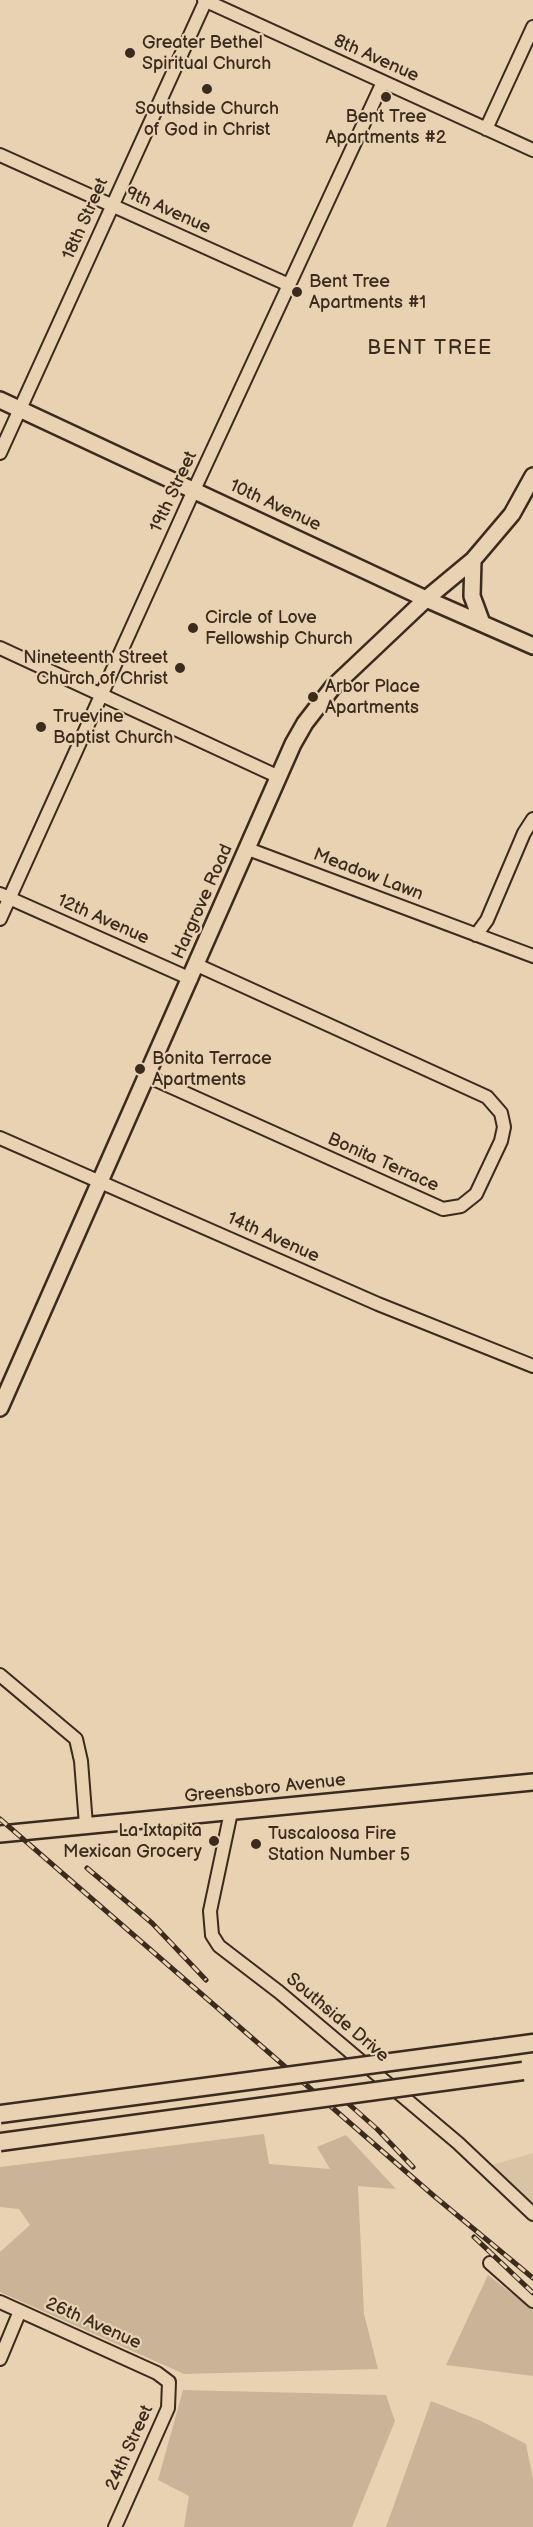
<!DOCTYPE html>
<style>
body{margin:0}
canvas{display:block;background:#e8d2b1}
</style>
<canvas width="533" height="2527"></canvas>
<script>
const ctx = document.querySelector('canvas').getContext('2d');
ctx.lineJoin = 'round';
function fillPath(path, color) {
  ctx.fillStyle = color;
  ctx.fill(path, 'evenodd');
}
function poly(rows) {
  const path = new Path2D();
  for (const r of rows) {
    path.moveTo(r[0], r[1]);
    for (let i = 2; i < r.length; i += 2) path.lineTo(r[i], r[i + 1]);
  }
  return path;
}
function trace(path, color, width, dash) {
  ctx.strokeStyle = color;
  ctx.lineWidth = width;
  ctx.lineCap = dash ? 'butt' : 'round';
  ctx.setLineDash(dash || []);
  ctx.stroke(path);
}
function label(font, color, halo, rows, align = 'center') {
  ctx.font = font + ' "Balsamiq Sans",sans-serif';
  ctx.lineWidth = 4.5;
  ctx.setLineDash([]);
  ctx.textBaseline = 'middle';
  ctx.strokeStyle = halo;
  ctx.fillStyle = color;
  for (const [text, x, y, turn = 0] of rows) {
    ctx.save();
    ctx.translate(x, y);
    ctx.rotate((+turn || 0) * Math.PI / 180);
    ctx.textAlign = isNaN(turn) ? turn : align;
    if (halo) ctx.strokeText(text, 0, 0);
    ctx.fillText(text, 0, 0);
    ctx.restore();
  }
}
fillPath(poly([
 [533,2153,533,2205,492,2165]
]), '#d8c3a4');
fillPath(poly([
 [264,2134,269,2164,330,2169,317,2147,346,2135,396,2189,358,2186,364,2314,378,2369,184,2374,0,2292,0,2252,30,2225,19,2209,0,2207,0,2167],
 [488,2275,533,2310,533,2376,446,2365],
 [183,2390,386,2395,395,2421,352,2527,184,2527,189,2496,158,2480],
 [431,2401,481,2421,526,2444,533,2479,533,2527,386,2527]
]), '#c9b497');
const minor = poly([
 [204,0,533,150],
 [486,129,533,27],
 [0,155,289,285],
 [0,453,206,0],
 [0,648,279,777],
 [248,849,533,956],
 [0,894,191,979],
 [0,919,194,490,383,82],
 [476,935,487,920,524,833,533,819],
 [147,1076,443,1209,461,1206,476,1194,501,1141,504,1127,501,1113,487,1097,197,965],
 [0,1138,378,1304,533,1366],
 [0,1675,76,1739,81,1761,86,1825],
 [231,1812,210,1911,212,1935,219,1946,279,1992,458,2143,533,2214],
 [490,2263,533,2301],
 [0,2302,157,2373,169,2382,168,2408,115,2527],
 [0,2359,20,2311]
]);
const major = poly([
 [0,400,426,599,533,646],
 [473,560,472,596,482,623],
 [0,1408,293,744,305,723,333,687,426,599,473,560,512,514,533,476],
 [0,1834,533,1782]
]);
const highway = poly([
 [496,2048,533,2043]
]);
trace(minor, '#3b2a1e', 16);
trace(major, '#3b2a1e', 20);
trace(highway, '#3b2a1e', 21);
trace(minor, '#e8d2b1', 12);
trace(major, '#e8d2b1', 15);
trace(highway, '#e8d2b1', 16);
const rail = poly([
 [0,1819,434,2196,533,2278],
 [87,1868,152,1923,206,1980],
 [342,2098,377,2129,413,2167],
 [474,2237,533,2293]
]);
trace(rail, '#3b2a1e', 5);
trace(rail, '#e8d2b1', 3, [9]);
const highwayBridge = poly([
 [0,2114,496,2048],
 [0,2142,523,2071]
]);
trace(highwayBridge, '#3b2a1e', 21, []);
trace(highwayBridge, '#e8d2b1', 16);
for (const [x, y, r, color] of [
 [130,53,6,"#3b2a1e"],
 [207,89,6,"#3b2a1e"],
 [386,97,6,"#3b2a1e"],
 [297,292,6,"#3b2a1e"],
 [193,628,6,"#3b2a1e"],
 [180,668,6,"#3b2a1e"],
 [313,697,6,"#3b2a1e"],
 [41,727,6,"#3b2a1e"],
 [140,1069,6,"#3b2a1e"],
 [214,1841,6,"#3b2a1e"],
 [256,1844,6,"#3b2a1e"]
]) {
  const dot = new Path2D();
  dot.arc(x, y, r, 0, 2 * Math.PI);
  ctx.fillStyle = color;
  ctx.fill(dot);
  trace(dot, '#e8d2b1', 2);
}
label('18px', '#3b2a1e', '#e8d2b1', [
 ["Greater Bethel",142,43],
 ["Spiritual Church",142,64],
 ["Southside Church",207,109,"center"],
 ["of God in Christ",207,130,"center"],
 ["Bent Tree",386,117,"center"],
 ["Apartments #2",386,138,"center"],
 ["Bent Tree",309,282],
 ["Apartments #1",309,303],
 ["Circle of Love",205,618],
 ["Fellowship Church",205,639],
 ["Nineteenth Street",168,658,"right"],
 ["Church of Christ",168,679,"right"],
 ["Arbor Place",325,687],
 ["Apartments",325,708],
 ["Truevine",53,717],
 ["Baptist Church",53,738],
 ["Bonita Terrace",152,1059],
 ["Apartments",152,1080],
 ["La Ixtapita",202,1831,"right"],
 ["Mexican Grocery",202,1852,"right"],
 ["Tuscaloosa Fire",268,1834],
 ["Station Number 5",268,1855]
], 'left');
label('18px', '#3b2a1e', '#e8d2b1', [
 ["8th Avenue",376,59,24],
 ["9th Avenue",168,211,24],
 ["18th Street",86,219,-66],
 ["19th Street",174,492,-65],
 ["10th Avenue",275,506,25],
 ["Meadow Lawn",368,875,21],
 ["Hargrove Road",203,902,-66],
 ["12th Avenue",103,920,24],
 ["Bonita Terrace",383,1163,24],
 ["14th Avenue",273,1238,24],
 ["Greensboro Avenue",265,1789,-6],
 ["Southside Drive",337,2018,40],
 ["26th Avenue",93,2324,24],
 ["24th Street",130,2448,-66]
]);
ctx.letterSpacing = '1.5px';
label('20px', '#3b2a1e', '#e8d2b1', [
 ["BENT TREE",430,349]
]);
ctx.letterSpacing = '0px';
</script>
